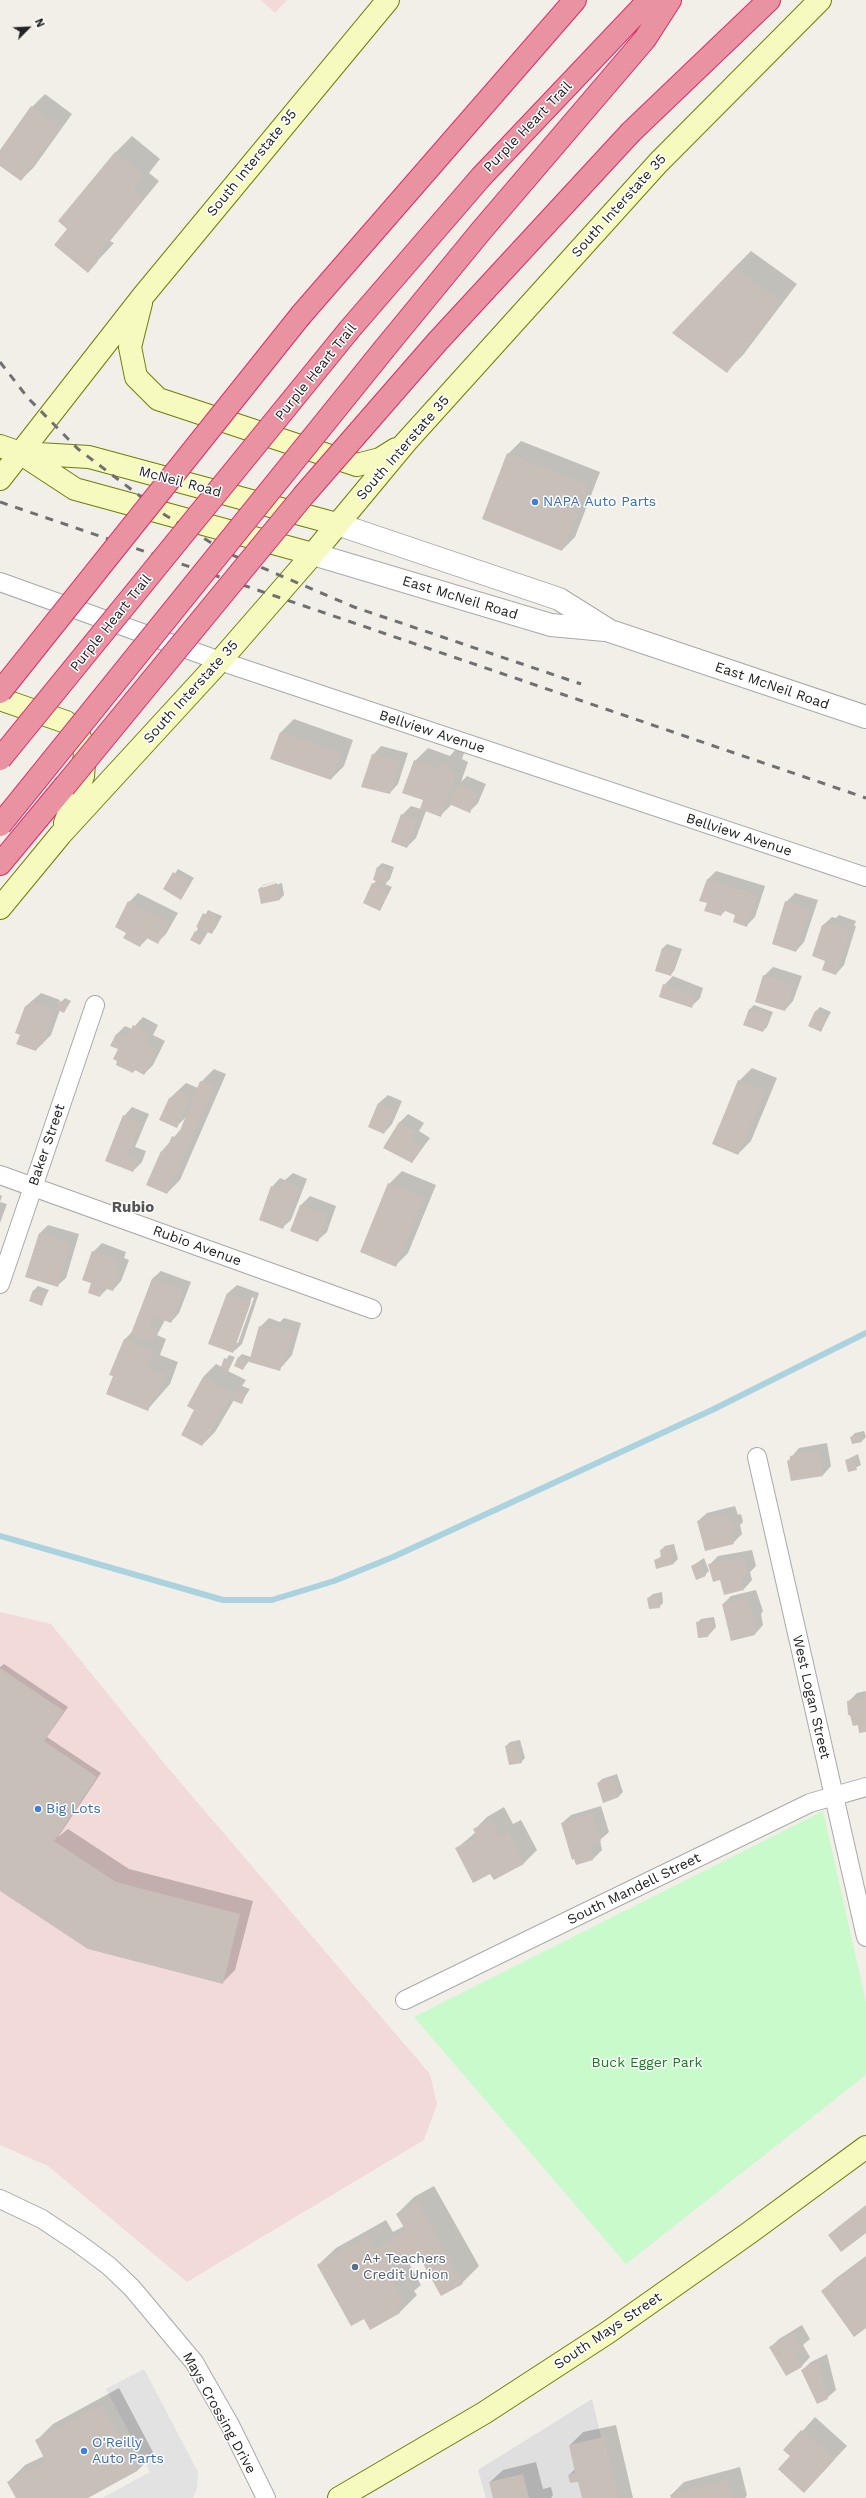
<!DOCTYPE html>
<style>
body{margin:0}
#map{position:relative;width:866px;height:2498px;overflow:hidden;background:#f2efe9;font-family:"Work Sans",sans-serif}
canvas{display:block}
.north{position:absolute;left:8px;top:8px;width:40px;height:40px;-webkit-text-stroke:3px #fff;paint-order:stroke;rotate:66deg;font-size:11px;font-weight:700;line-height:16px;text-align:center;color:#222}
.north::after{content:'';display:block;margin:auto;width:14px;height:18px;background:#222;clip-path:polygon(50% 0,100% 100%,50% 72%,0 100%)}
</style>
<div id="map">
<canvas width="866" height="2498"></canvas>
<div class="north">N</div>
</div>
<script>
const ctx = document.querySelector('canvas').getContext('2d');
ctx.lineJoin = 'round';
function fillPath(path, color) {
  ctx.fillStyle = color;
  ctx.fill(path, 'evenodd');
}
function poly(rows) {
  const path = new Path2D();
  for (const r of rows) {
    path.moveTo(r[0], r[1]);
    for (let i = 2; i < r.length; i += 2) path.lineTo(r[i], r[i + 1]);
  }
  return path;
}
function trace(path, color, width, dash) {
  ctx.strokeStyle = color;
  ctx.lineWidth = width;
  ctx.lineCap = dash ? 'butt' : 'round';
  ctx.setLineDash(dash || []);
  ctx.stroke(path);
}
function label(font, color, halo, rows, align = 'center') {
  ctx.font = font + ' "Work Sans",sans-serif';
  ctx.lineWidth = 3;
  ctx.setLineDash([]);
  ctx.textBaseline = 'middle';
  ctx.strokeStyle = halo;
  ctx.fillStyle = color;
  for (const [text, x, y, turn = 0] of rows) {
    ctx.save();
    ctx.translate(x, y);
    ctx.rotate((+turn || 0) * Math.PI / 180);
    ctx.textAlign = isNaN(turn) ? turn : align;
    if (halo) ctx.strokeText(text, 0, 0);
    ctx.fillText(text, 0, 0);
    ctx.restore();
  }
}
fillPath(poly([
 [592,2399,616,2498,486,2498,478,2470]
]), '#e0dfdf');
fillPath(poly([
 [261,0,287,0,275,13],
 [0,1612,51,1624,168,1768,430,2074,437,2104,424,2140,187,2282,48,2166,0,2145]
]), '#f2dad9');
fillPath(poly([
 [823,1811,866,2002,866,2075,626,2264,414,2017]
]), '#c8facc');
fillPath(poly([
 [144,2369,198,2472,197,2489,193,2498,102,2498,150,2472,106,2389]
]), '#e2e2e2');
fillPath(poly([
 [45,94,72,114,34,167,21,180,0,165,0,151,32,107],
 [132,136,160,159,149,173,159,181,110,241,114,243,88,271,69,229,115,153],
 [751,251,797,284,743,355,726,372,734,268],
 [521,441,600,472,575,537,562,550,508,454],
 [294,719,353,740,344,766,331,779,272,759,281,732],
 [381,746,408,753,398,784,390,793,373,755],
 [428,748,450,756,455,750,464,753,462,759,468,762,461,782,467,776,486,784,478,803,469,812,452,804,440,816,426,811,416,838,407,847,402,815,411,806,421,809,424,800,415,761],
 [382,863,394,867,390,879,385,884,392,887,380,910,373,884,377,880,374,879,378,867],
 [178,869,194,878,181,898,165,889],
 [716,871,765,886,755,917,746,926,737,914,726,910,721,915,708,903,707,880],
 [281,880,262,886,262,889,282,883,284,895,280,899,262,903,259,889,263,885],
 [138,893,178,913,166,934,158,942,148,938,140,946,127,933,129,902],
 [795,893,818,900,804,942,796,951,786,902],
 [208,910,222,916,215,929,211,933,208,932,200,944,196,932],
 [839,915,856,921,854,926,856,926,844,965,836,974,826,960,823,925,832,917,836,918],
 [667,944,682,949,674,971,670,975,656,971,663,948],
 [773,967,802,976,793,1001,785,1010,764,976],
 [673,976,703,988,700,998,692,1006,664,985],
 [41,993,60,1000,58,1005,65,998,71,1001,64,1012,60,1010,51,1035,36,1050,21,1034,16,1033,26,1006],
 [754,1005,773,1012,767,1027,763,1031,745,1024,750,1009],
 [820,1007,831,1012,821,1030,816,1011],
 [143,1017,158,1025,153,1035,165,1041,153,1065,144,1074,136,1069,133,1072,119,1049,111,1045,117,1034,125,1026,132,1029],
 [752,1068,777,1078,751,1141,738,1154,739,1081],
 [214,1069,226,1074,180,1180,167,1193,161,1152,182,1128,186,1117,177,1126,169,1099,186,1083,198,1088,201,1082],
 [388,1095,402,1101,392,1124,384,1133,369,1126,379,1103],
 [132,1107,149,1114,135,1147,146,1151,142,1162,133,1171,106,1160,124,1116],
 [408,1114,424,1123,419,1131,430,1138,412,1162,384,1147,400,1122],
 [402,1171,436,1185,408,1253,395,1266,389,1184],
 [293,1173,307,1179,291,1220,282,1228,272,1187,280,1178,285,1180],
 [0,1195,2,1196,0,1202,7,1204,0,1223],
 [310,1196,336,1206,327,1232,318,1240,292,1231,301,1205],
 [48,1225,79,1234,66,1278,57,1286,40,1233],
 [102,1243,126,1252,124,1258,129,1260,121,1281,113,1290,108,1288,100,1296,92,1283,93,1252],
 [161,1271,191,1282,179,1313,171,1322,165,1320,157,1335,166,1339,160,1355,178,1362,170,1384,148,1409,114,1376,124,1340,133,1331,152,1279],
 [237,1285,259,1293,242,1344,233,1352,228,1293],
 [252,1297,254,1298,238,1343,236,1343],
 [38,1286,49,1290,41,1305,34,1290],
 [269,1318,280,1322,284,1318,301,1323,292,1355,279,1370,249,1361,243,1369,238,1358,242,1354,251,1357,260,1327],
 [229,1355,235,1357,228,1371,246,1380,242,1386,250,1389,241,1403,234,1400,215,1432,202,1445,196,1410,203,1377,216,1364,222,1367],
 [864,1431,866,1437,862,1441,851,1437,855,1433],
 [827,1443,831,1466,823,1475,788,1461,799,1448],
 [858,1454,861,1465,849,1471,846,1460],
 [735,1506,738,1515,741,1514,743,1522,740,1525,742,1534,733,1543,698,1521,707,1513],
 [674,1544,678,1559,674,1563,655,1560,662,1556,661,1550,665,1546],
 [752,1550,756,1566,750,1572,752,1580,744,1589,721,1579,709,1565,718,1556],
 [704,1558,709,1571,705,1575,692,1566],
 [756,1590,763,1611,761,1614,763,1625,755,1634,731,1640,723,1604,731,1596],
 [662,1592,663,1603,659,1607,648,1598,653,1594],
 [714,1617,716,1627,708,1636,697,1623,701,1619],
 [4,1664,68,1707,47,1737,101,1773,58,1837,68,1829,129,1869,253,1901,235,1970,222,1983,0,1890,0,1667],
 [866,1691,866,1731,859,1724,853,1725,848,1708,848,1702,857,1693],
 [520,1740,525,1758,521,1762,506,1746,510,1742],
 [617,1774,623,1792,619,1796,604,1802,598,1783,602,1779],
 [601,1806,609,1832,600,1840,602,1850,593,1859,577,1864,562,1823,571,1815],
 [504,1807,513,1824,521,1820,537,1850,524,1863,494,1879,491,1872,456,1849,476,1832,474,1830,487,1817],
 [434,2186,479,2266,462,2283,417,2251,406,2258,421,2285,414,2291,417,2295,400,2312,371,2329,364,2317,318,2265,336,2248,386,2220,393,2232,404,2226,397,2214,414,2197],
 [866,2205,866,2232,829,2235,838,2227],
 [866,2256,866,2327,822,2291,835,2279],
 [802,2325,810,2339,803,2345,810,2357,802,2366,787,2375,771,2347,779,2339],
 [827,2354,836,2390,827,2398,802,2370,811,2362],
 [119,2388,154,2454,137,2471,85,2498,17,2498,8,2482,25,2465,44,2456,36,2441,53,2424],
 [815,2417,847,2446,804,2492,791,2456,785,2450],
 [616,2425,633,2498,583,2498,579,2480,569,2475,575,2469,570,2445,583,2432],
 [536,2462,543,2489,551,2487,553,2495,551,2498,494,2498,490,2482,503,2470],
 [740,2467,747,2495,745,2498,672,2498,671,2495,684,2482]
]), '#0003');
trace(poly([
 [0,1536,223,1600,272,1600,334,1581,393,1557,712,1410,866,1333]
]), '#aad3df', 6);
fillPath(poly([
 [31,106,60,127,21,181,0,166,0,150],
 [115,152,144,176,133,190,143,199,94,258,98,261,88,273,54,245,67,229,58,221],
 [734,268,781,301,727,373,672,333],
 [507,453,588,485,562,551,482,519],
 [280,732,341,753,331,780,270,759],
 [372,754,400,762,390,794,361,787],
 [414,760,439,769,441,762,452,766,449,772,456,775,441,817,420,809,423,800,402,793],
 [457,784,478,793,470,813,449,804],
 [401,814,417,820,407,848,391,842],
 [377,867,390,871,386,884,373,880],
 [173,872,191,883,181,900,163,889],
 [707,879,757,895,747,927,733,922,735,915,723,910,721,916,704,911,707,903,699,901],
 [277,883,280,900,261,904,258,889],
 [372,883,389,892,380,911,363,903],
 [128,901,170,922,158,944,145,937,140,947,123,938,126,933,115,927],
 [785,901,810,909,796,952,772,944],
 [203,913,218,921,212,934,196,927],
 [829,923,848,929,846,934,849,935,836,975,822,970,825,961,812,956,822,925,828,927],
 [195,931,205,937,200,945,190,940],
 [662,948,678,953,671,976,655,971],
 [763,975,794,985,785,1011,755,1002],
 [663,984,695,997,692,1008,659,997],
 [31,1001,52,1009,49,1016,53,1017,42,1045,39,1043,36,1051,16,1044,20,1035,15,1033,25,1006,29,1007],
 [60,1001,68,1005,64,1013,56,1009],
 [749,1009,769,1016,763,1032,743,1025],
 [815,1011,828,1017,821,1032,808,1026],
 [133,1025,150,1033,145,1044,157,1050,144,1075,135,1070,133,1073,116,1065,117,1061,113,1059,118,1049,110,1046,116,1034,126,1039],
 [738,1080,765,1091,738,1155,712,1144],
 [200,1081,214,1087,167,1194,146,1185,161,1151,165,1153,172,1136,177,1138],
 [177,1091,191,1097,177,1128,159,1120,169,1098,173,1100],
 [378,1103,394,1110,384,1134,368,1127],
 [123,1115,141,1123,127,1156,138,1160,133,1172,105,1161],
 [399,1122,416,1132,411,1139,423,1147,412,1163,383,1148],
 [283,1181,299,1188,283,1229,259,1220,271,1186,279,1190],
 [388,1183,424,1198,396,1267,360,1252],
 [300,1205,328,1215,318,1242,290,1231],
 [39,1233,71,1243,58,1287,25,1277],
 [92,1251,118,1260,116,1267,121,1269,113,1291,104,1288,100,1297,88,1293,91,1283,82,1280],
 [152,1279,183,1290,171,1323,153,1316,149,1327,157,1329,152,1342,130,1336],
 [33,1290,46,1294,42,1306,29,1301],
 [227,1293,251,1302,233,1353,208,1344],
 [259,1326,273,1331,275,1326,293,1331,284,1365,282,1364,280,1371,249,1362],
 [124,1339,154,1352,147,1368,166,1375,157,1398,154,1396,148,1411,106,1394,113,1376,109,1375],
 [238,1357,247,1361,243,1370,234,1366],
 [224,1358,232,1361,228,1372,220,1370],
 [203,1377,233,1393,202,1446,181,1435,194,1410,187,1406],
 [236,1389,246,1394,242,1404,231,1400],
 [860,1434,862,1442,852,1444,850,1437],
 [819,1451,823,1476,791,1481,787,1461,790,1460,790,1456],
 [854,1458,857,1470,848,1472,845,1460],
 [727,1514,729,1523,733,1522,734,1526,735,1531,731,1532,734,1544,705,1551,697,1521],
 [670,1547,674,1564,656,1569,654,1560,661,1558,660,1550],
 [744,1558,748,1576,741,1577,744,1590,724,1595,720,1580,713,1582,708,1564],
 [700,1562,706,1576,696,1580,691,1566],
 [658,1596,660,1608,649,1609,647,1598],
 [747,1598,755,1621,752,1622,755,1635,731,1641,722,1604],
 [711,1620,712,1632,708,1633,708,1637,698,1638,696,1622],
 [0,1668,64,1711,44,1741,97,1777,54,1841,116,1882,240,1914,223,1984,88,1949,0,1891],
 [864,1692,866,1692,866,1732,859,1733,858,1725,853,1726,850,1715,848,1715,847,1701,865,1698],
 [516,1744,522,1763,509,1765,505,1746],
 [613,1778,619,1797,603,1803,597,1783],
 [592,1814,601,1841,591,1844,593,1860,576,1865,574,1859,572,1860,561,1823],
 [491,1820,500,1836,508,1832,524,1864,494,1880,490,1874,473,1883,455,1848,477,1837,473,1829],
 [417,2202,463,2284,441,2296,417,2253,386,2270,404,2303,397,2307,400,2313,370,2330,364,2319,351,2326,317,2265,368,2236,375,2249,406,2231,396,2214],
 [866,2206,866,2233,841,2252,828,2235],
 [866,2258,866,2328,854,2337,821,2291],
 [793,2333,802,2348,794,2353,802,2367,786,2376,769,2347],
 [818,2362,828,2399,817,2404,801,2370],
 [102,2405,137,2471,88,2498,16,2498,7,2482,46,2462,35,2440],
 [801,2430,835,2459,804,2493,778,2469,790,2456,783,2450],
 [604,2437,618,2498,582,2498,578,2482,570,2483,568,2475,575,2473,569,2445],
 [523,2474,529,2498,493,2498,489,2482],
 [727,2480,732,2498,671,2498,670,2495]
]), '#c7bfb8');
const minor = poly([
 [0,582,220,661,866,877],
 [0,1175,372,1309],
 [0,1284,95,1005],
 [757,1457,866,1937],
 [405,2000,810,1803,866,1787],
 [0,2199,42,2219,78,2243,109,2266,132,2288,194,2362,230,2425,266,2498]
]);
const tertiary = poly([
 [337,524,559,599,610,631,866,717],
 [313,554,551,625,605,630]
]);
const secondary = poly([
 [141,303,130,347,136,377,158,399,357,465,380,459,396,449],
 [0,446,20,453,75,489,313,554],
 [21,453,89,457,337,524],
 [0,479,143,296,388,0],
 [0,699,66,722,79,735,85,752,83,776,65,823],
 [0,908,61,834,220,661,313,554,406,442,658,163,820,0],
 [339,2498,484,2413,607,2333,749,2233,866,2147]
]);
const motorway = poly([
 [631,132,769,0],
 [301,315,575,0],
 [349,330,481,177,649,0],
 [385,348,481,231,645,39,670,0],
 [0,864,64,787]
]);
trace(minor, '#a9a9a9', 20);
trace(tertiary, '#a9a9a9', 24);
trace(secondary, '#707d05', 24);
trace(motorway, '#dc2a67', 24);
trace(minor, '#fff', 18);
trace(tertiary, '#fff', 22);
trace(secondary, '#f7fabf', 22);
trace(motorway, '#e892a2', 22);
trace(poly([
 [0,362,28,398,78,449,165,515,230,554,354,607,581,684],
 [0,502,866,798]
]), '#707070', 3, [8, 8]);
const motorwayBridge = poly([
 [0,692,301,315],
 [0,759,349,330],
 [64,787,303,496,437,342,631,132],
 [0,825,385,348]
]);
trace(motorwayBridge, '#dc2a67', 24, []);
trace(motorwayBridge, '#e892a2', 22);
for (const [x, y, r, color] of [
 [535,502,4,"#3f7fe0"],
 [38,1809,4,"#3f7fe0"],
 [355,2267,4,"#5c6f8a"],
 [84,2451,4,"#3f7fe0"]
]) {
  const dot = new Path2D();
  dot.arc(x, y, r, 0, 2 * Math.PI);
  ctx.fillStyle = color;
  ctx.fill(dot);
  trace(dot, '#fff', 1.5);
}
label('14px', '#222', '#fff', [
 ["Purple Heart Trail",528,127,-46],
 ["South Interstate 35",252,163,-51],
 ["South Interstate 35",619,206,-48],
 ["Purple Heart Trail",316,372,-51],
 ["South Interstate 35",403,448,-49],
 ["McNeil Road",180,482,15],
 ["East McNeil Road",460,598,17],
 ["Purple Heart Trail",111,623,-51],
 ["East McNeil Road",772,686,19],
 ["South Interstate 35",191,692,-48],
 ["Bellview Avenue",432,732,18],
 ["Bellview Avenue",739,835,18],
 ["Baker Street",47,1145,-71],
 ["Rubio Avenue",197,1246,20],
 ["West Logan Street",811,1697,77],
 ["South Mandell Street",634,1889,-26],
 ["South Mays Street",608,2331,-34],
 ["Mays Crossing Drive",219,2413,61]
]);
label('14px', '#366cbe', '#fff', [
 ["NAPA Auto Parts",543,502],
 ["Big Lots",46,1809],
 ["O'Reilly",92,2443],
 ["Auto Parts",92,2459]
], 'left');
label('14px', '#0c8416', '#fff', [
 ["Buck Egger Park",647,2063]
]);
label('14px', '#4e5e75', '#fff', [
 ["A+ Teachers",363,2259],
 ["Credit Union",363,2275]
], 'left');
label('bold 15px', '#555', '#fff', [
 ["Rubio",133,1208]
]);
</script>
